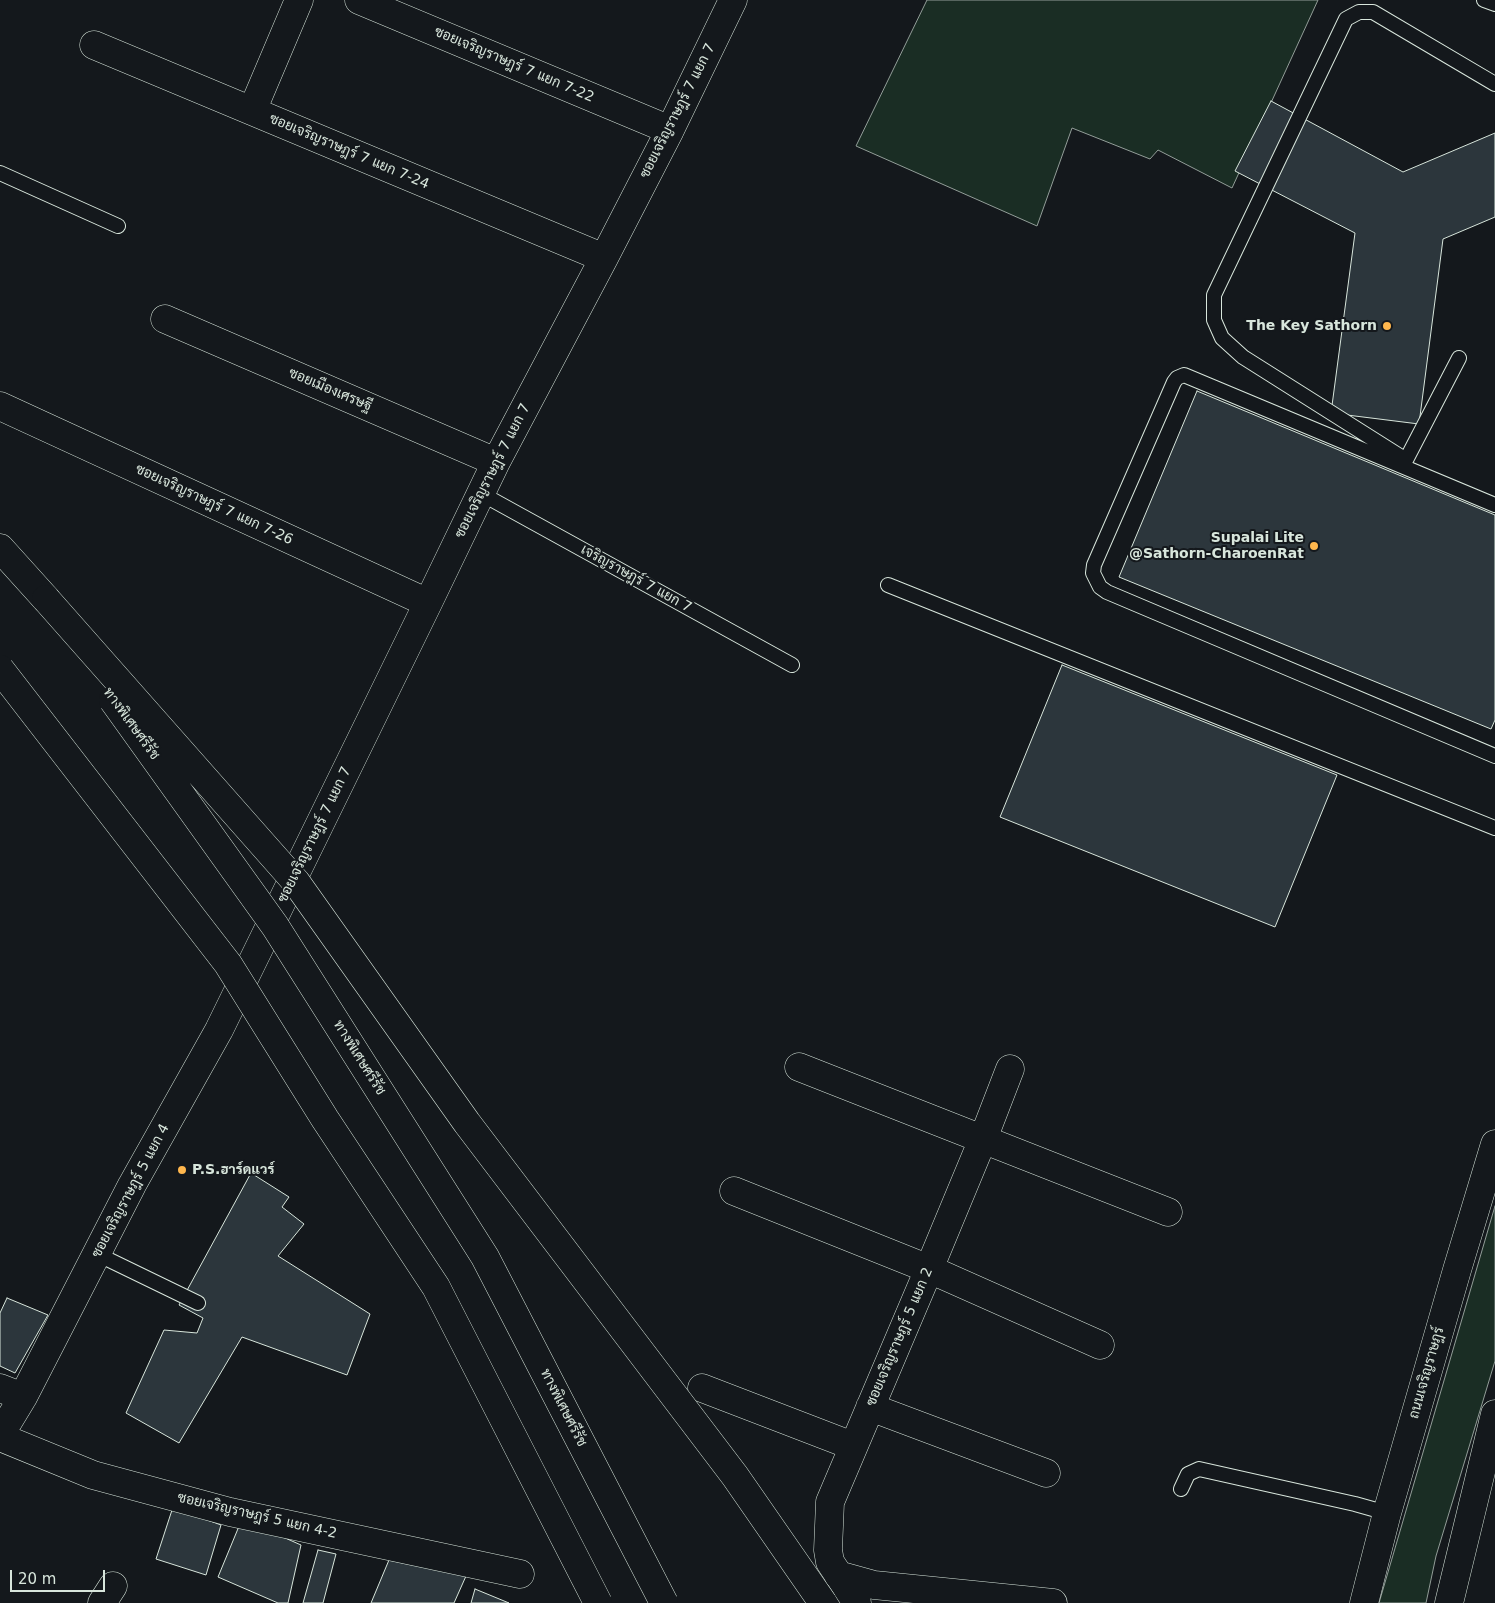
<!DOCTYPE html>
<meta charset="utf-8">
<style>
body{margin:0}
#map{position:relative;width:1495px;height:1603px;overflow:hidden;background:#14181c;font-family:"DejaVu Sans",sans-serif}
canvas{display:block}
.scale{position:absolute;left:10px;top:1570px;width:95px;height:22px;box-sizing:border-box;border:2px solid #d8e6dc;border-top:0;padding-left:6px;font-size:15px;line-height:18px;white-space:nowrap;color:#d8e6dc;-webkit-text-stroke:4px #14181c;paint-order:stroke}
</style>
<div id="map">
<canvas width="1495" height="1603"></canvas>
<div class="scale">20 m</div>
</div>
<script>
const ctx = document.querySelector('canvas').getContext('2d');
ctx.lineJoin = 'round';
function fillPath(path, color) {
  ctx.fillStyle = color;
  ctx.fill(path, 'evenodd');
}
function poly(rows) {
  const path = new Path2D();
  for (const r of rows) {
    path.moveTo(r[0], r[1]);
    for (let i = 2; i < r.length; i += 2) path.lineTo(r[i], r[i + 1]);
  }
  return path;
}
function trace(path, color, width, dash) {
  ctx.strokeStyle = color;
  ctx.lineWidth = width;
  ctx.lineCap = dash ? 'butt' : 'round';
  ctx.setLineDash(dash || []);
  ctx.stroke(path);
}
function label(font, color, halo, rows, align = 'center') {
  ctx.font = font + ' "DejaVu Sans",Sarabun,sans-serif';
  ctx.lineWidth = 4;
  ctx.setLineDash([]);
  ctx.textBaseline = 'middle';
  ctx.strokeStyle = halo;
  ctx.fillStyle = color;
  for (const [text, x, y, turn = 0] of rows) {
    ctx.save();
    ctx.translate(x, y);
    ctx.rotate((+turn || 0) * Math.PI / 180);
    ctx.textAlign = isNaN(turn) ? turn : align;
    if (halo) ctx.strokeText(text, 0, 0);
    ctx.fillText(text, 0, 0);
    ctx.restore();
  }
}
const green = poly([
 [927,0,1318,0,1232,188,1158,150,1150,159,1072,128,1037,226,856,146,927,0],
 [1495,1206,1495,1361,1436,1556,1426,1603,1379,1603,1495,1206]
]);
fillPath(green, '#1a2d24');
trace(green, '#939e99', 1);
const building = poly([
 [1271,101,1403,172,1495,133,1495,217,1443,239,1419,424,1331,413,1355,233,1235,171,1271,101],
 [1197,391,1495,515,1495,720,1491,729,1119,577,1197,391],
 [1062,665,1337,775,1275,927,1000,817,1062,665],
 [251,1173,289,1197,282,1207,304,1224,278,1256,370,1314,347,1375,242,1337,179,1443,126,1413,164,1330,197,1333,203,1318,179,1305,251,1173],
 [7,1298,48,1315,15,1373,0,1366,0,1313,7,1298],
 [173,1507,221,1525,206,1575,156,1559,173,1507],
 [242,1519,301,1545,288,1603,278,1603,218,1577,242,1519],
 [318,1550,336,1554,323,1603,303,1603,318,1550],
 [389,1560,466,1576,454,1603,371,1603,389,1560],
 [475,1589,509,1603,471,1603,475,1589]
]);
fillPath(building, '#2c363c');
trace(building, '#d8e6dc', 1);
const service = poly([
 [1484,0,1495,4],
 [0,173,118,226],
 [1459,358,1406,460,1243,357,1222,338,1214,320,1214,295,1346,19,1359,12,1373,12,1495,84],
 [480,493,792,665],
 [1495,505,1184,375,1177,378,1174,382,1094,565,1093,573,1100,587,1107,592,1495,756],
 [888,585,1495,828],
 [97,1254,198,1303],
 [1181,1489,1188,1474,1199,1469,1355,1504,1387,1513]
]);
const minor = poly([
 [359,0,670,130],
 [94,45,604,258],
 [252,111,299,0],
 [165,319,496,462],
 [0,406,428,603],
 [799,1067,1168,1212],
 [734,1191,929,1269,1100,1345],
 [0,1388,23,1397],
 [702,1388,853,1446],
 [870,1407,1046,1473],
 [0,1435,23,1397,132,1185,219,1030,428,603,496,462,604,258,670,130,733,0],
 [0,1437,93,1475,230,1512,520,1574],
 [838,1575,874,1585,1053,1603],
 [102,1603,113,1586],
 [857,1603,830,1562,828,1550,830,1502,929,1269,983,1139,1010,1069]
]);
const primary = poly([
 [1364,1603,1387,1513,1457,1270,1495,1144],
 [1449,1603,1495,1414]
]);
const motorway = poly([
 [0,548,46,599]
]);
trace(service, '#d8e6dc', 16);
trace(minor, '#d8e6dc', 29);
trace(primary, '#d8e6dc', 29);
trace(motorway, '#d8e6dc', 29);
trace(service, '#14181c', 14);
trace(minor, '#14181c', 28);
trace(primary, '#14181c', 28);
trace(motorway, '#14181c', 28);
const motorwayBridge = poly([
 [46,599,296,882,467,1123,735,1476,823,1603],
 [0,669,228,964,325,1119,436,1287,598,1603],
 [113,700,275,926,485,1257,664,1603]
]);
trace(motorwayBridge, '#d8e6dc', 29, []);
trace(motorwayBridge, '#14181c', 28);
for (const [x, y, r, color] of [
 [1387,326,5,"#ffb74d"],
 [1314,546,5,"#ffb74d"],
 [182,1170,5,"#ffb74d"]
]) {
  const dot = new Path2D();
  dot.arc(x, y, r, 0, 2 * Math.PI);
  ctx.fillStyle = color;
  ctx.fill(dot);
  trace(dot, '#14181c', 2);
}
label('14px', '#d8e6dc', '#14181c', [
 ["ซอยเจริญราษฎร์ 7 แยก 7-22",514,65,23],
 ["ซอยเจริญราษฎร์ 7 แยก 7",678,111,-63],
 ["ซอยเจริญราษฎร์ 7 แยก 7-24",349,152,23],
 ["ซอยเมืองเศรษฐี",330,390,23],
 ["ซอยเจริญราษฎร์ 7 แยก 7",493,471,-63],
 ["ซอยเจริญราษฎร์ 7 แยก 7-26",214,505,25],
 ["เจริญราษฎร์ 7 แยก 7",636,579,29],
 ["ทางพิเศษศรีรัช",131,724,54],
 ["ซอยเจริญราษฎร์ 7 แยก 7",315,835,-64],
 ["ทางพิเศษศรีรัช",359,1058,58],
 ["ซอยเจริญราษฎร์ 5 แยก 4",131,1191,-62],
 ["ซอยเจริญราษฎร์ 5 แยก 2",900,1337,-67],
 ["ถนนเจริญราษฎร์",1427,1373,-74],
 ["ทางพิเศษศรีรัช",563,1408,63],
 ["ซอยเจริญราษฎร์ 5 แยก 4-2",257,1516,13]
]);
label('bold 14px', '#d8e6dc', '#14181c', [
 ["The Key Sathorn",1377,326],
 ["Supalai Lite",1304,538],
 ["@Sathorn-CharoenRat",1304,554],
 ["P.S.ฮาร์ดแวร์",192,1170,"left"]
], 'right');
</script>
